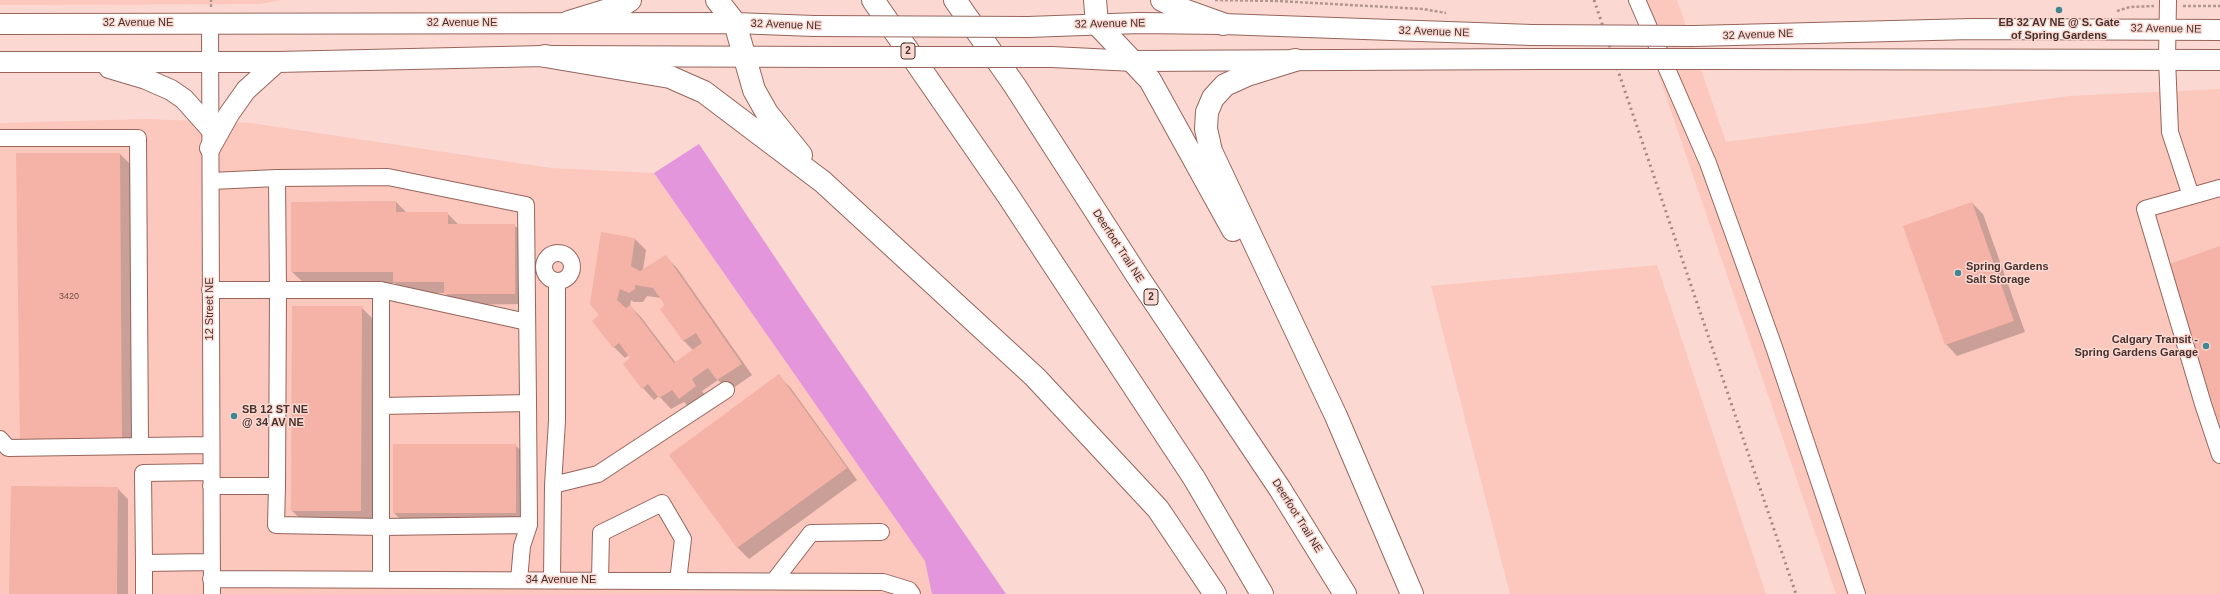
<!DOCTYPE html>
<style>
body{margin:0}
canvas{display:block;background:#fbd8d1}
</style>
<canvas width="2220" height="594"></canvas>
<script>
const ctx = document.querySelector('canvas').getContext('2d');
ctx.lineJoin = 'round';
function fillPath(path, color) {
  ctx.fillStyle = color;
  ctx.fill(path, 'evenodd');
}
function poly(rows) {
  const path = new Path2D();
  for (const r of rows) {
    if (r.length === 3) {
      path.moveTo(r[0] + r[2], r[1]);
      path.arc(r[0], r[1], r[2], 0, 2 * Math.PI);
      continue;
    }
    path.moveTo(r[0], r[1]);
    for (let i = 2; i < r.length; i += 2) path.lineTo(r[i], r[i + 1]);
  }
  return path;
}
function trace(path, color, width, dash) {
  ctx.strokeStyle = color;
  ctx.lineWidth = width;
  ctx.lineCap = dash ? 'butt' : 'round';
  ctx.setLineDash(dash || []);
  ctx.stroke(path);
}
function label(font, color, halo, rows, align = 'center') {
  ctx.font = font + ' Arial,sans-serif';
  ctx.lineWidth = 3;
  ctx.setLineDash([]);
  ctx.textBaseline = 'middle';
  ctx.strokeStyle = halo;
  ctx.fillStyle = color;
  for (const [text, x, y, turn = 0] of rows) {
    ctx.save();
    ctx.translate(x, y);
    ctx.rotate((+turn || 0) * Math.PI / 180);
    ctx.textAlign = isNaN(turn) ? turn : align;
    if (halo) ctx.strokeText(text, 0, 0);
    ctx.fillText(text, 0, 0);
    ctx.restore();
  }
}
fillPath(poly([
 [0,0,283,0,259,4,0,5],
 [1633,0,1677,0,1726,142,2070,96,2220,89,2220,594,1836,594],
 [147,119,251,123,551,168,654,173,926,561,932,594,0,594,0,123],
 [1657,265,1766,594,1510,594,1431,286]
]), '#fcc7bd');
fillPath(poly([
 [699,144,805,302,1006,594,932,594,925,561,654,173]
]), '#e396dc');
fillPath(poly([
 [120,154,131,165,133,452,32,452],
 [396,202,407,213,447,213,459,225,514,225,526,236,526,304,457,305,445,293,405,293,395,283,304,283,292,272,292,203],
 [1972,203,1983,214,2025,332,1957,356,1946,344],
 [635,239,646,250,643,270,666,257,677,268,752,375,729,391,718,380,702,391,707,398,691,409,684,402,671,409,659,396,654,400,643,388,624,364,631,358,629,355,625,358,614,347,600,315],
 [647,296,661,298,683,340,694,351,676,363,641,317,630,306,631,300,634,302,643,302],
 [293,307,361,307,372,318,372,522,304,522,292,511],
 [779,376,790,387,857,480,749,559,737,547],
 [515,445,527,456,527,524,405,524,394,513],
 [117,488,128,499,128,594,10,594]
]), '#0003');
fillPath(poly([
 [16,153,120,153,122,441,20,441],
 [396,201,396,212,448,212,448,224,515,224,515,294,444,294,444,282,393,282,393,272,291,272,291,202],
 [1972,202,2014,321,1945,345,1903,226],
 [601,232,635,238,631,266,640,271,666,255,742,364,717,380,708,368,692,379,696,386,679,399,672,390,659,398,648,384,642,389,623,364,630,358,619,343,613,348,592,321,599,315,590,304],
 [635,285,653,288,665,305,660,309,683,341,696,333,702,343,674,363,630,305,626,308,617,300,620,289,629,293,635,289],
 [2220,246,2220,425,2164,266],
 [292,306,362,306,361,511,291,511],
 [779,374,847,468,737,548,669,455],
 [393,444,516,444,516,513,393,513],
 [11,486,118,487,117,594,9,594]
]), '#f5b2a6');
const minor = poly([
 [1637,0,1708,163,1774,347,1857,594],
 [2168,0,2167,59,2170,132,2191,196],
 [210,23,212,594],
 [0,138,138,138,140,446],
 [277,178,388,177,526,205,528,403,381,406],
 [2220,188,2145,209,2203,404,2220,455],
 [558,267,14],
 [210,290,381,290,381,580],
 [381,290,527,322],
 [528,403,529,525],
 [0,439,8,448,210,445],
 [211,472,143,473,144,563,211,562],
 [553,485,557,421,557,282],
 [211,486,277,486,278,290,277,178,211,181],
 [277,486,276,525,381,527,529,525,522,546,519,580],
 [211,579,883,582,909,590,912,594],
 [552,580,553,485,598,474,726,390],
 [600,581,601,533,662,503,683,539,678,581],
 [774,581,811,533,881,532],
 [144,594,144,563]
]);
const major = poly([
 [0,24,735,23,814,26],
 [1028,27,1139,23,1223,24,1532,35],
 [1694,36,1972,29,2220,30],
 [1052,57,1134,61,1541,59],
 [1702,59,2220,60],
 [0,62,277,62,545,56,834,57],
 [109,68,146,79,171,90,184,99,210,128],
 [210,148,229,114,246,90,277,62]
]);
const highway = poly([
 [717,0,735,23,754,90,767,113,801,155],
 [873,0,1007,194,1194,478,1262,594],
 [955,0,1015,86,1138,277,1280,489,1345,594],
 [1095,0,1097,24,1150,80,1233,230],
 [1162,0,1178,8,1223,24],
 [569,22,621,6,630,0],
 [545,56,670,77,704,92,823,182,1035,377,1158,509,1215,594],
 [1295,60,1247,75,1225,85,1213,98,1207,112,1206,129,1211,151,1336,416,1412,594]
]);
trace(minor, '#97655c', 18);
trace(major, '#97655c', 22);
trace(highway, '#97655c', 24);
trace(poly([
 [1215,0,1278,1,1423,9,1446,13],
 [2183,6,2220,6],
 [211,7,211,0],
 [2117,11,2130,7,2154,6]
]), '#b49690', 2.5, [3, 2]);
trace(minor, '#fff', 16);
trace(major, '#fff', 20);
trace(highway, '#fff', 22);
trace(poly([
 [1594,0,1796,594]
]), '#a38781', 3, [2, 4]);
const majorBridge = poly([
 [814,26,1028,27],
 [1532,35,1694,36],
 [834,57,1052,57],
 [1541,59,1702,59]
]);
trace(majorBridge, '#97655c', 22, []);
trace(majorBridge, '#fff', 20);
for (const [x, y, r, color] of [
 [2059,10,4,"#418692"],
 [1958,273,4,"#418692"],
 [2206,346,4,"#418692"],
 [234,416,4,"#418692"]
]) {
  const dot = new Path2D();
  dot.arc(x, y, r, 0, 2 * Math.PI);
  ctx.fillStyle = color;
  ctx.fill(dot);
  trace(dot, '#fbd8d1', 1.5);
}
label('9px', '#73524c', null, [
 ["3420",69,297]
]);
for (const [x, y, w] of [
 [908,51,14],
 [1151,297,14]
]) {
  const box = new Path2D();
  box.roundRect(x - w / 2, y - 8, w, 16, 3);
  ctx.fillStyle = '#fbd8d1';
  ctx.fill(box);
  trace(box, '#48322e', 1);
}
label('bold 10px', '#48322e', null, [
 ["2",908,51],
 ["2",1151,297]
]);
label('11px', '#48322e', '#fbd8d1', [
 ["32 Avenue NE",138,23],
 ["32 Avenue NE",462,23],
 ["32 Avenue NE",1110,24,-1],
 ["32 Avenue NE",786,25,2],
 ["32 Avenue NE",2166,29,1],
 ["32 Avenue NE",1434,32,2],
 ["32 Avenue NE",1758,35,-2],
 ["Deerfoot Trail NE",1118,246,57],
 ["12 Street NE",210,309,-90],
 ["Deerfoot Trail NE",1297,516,58],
 ["34 Avenue NE",561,580]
]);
label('bold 11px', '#48322e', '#fbd8d1', [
 ["EB 32 AV NE @ S. Gate",2059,23,"center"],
 ["of Spring Gardens",2059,36,"center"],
 ["Spring Gardens",1966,267],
 ["Salt Storage",1966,280],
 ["Calgary Transit -",2198,340,"right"],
 ["Spring Gardens Garage",2198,353,"right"],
 ["SB 12 ST NE",242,410],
 ["@ 34 AV NE",242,423]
], 'left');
</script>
